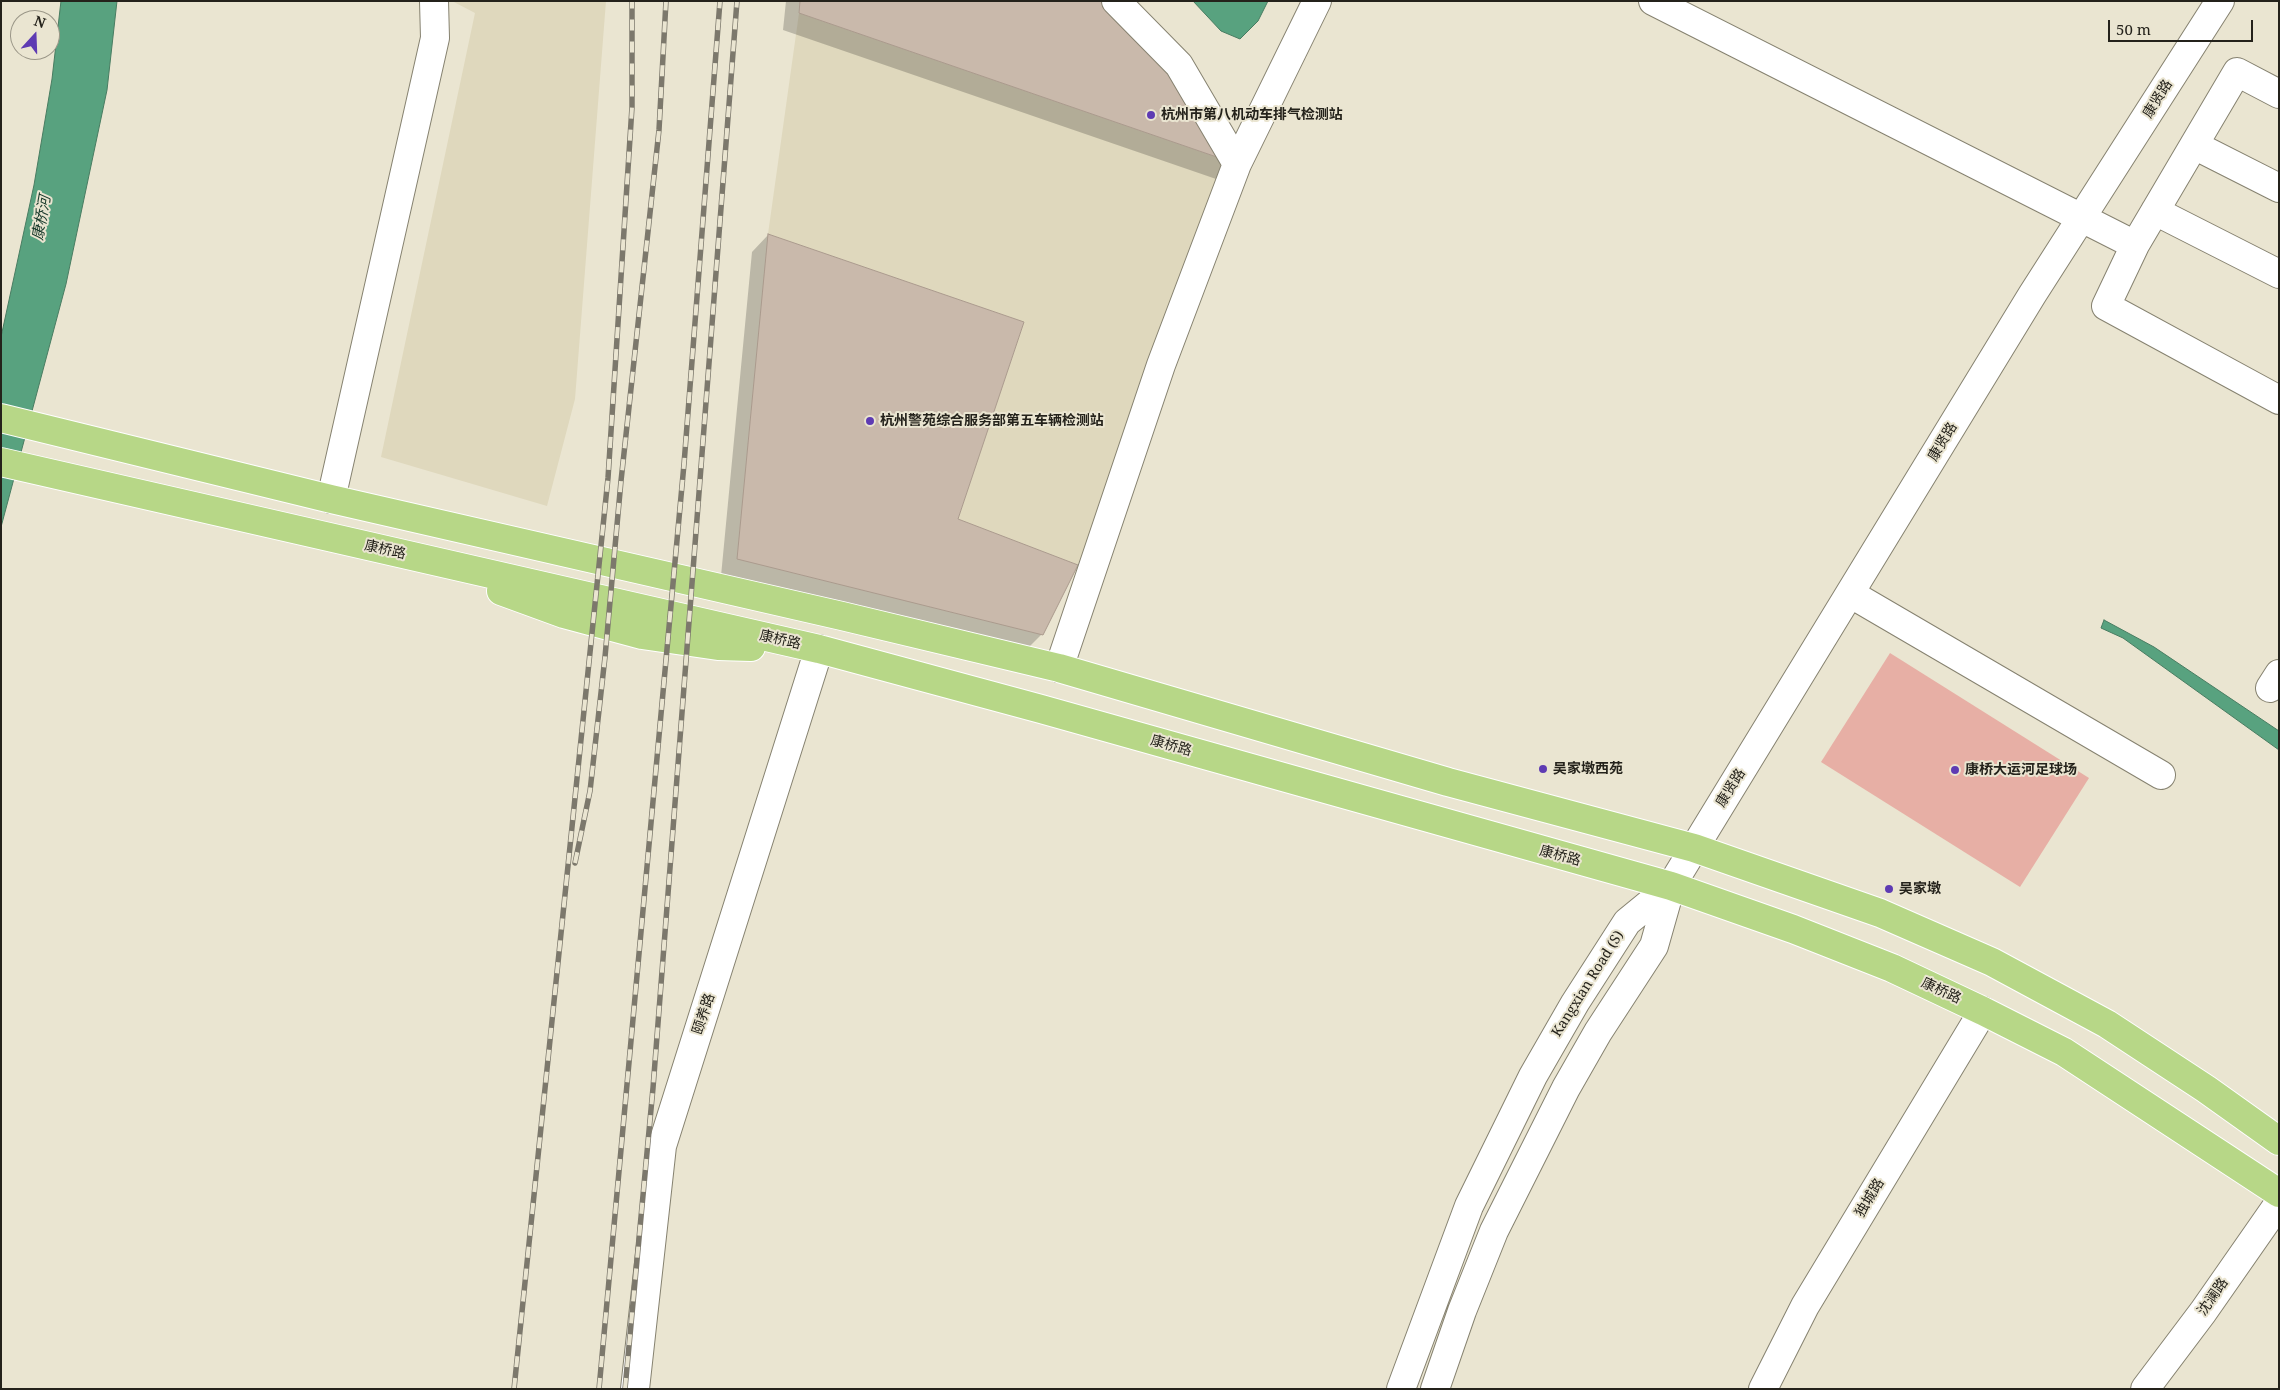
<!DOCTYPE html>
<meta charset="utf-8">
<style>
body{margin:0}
#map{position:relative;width:2280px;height:1390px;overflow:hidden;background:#eae5d1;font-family:"Noto Serif",serif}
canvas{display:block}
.frame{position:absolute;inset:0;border:2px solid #24221b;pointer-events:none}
.north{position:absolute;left:10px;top:10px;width:50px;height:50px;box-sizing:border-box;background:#eae5d1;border:1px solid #9b9788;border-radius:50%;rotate:20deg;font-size:14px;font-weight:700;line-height:20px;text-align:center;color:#24221b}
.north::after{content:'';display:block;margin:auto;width:18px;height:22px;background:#5e3bb3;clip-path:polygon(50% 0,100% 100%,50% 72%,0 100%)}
.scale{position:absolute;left:2108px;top:20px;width:145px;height:22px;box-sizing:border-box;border:2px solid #24221b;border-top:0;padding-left:6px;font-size:15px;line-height:18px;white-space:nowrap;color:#24221b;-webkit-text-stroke:4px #eae5d1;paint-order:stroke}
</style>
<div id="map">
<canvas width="2280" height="1390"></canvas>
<div class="frame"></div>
<div class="north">N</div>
<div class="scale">50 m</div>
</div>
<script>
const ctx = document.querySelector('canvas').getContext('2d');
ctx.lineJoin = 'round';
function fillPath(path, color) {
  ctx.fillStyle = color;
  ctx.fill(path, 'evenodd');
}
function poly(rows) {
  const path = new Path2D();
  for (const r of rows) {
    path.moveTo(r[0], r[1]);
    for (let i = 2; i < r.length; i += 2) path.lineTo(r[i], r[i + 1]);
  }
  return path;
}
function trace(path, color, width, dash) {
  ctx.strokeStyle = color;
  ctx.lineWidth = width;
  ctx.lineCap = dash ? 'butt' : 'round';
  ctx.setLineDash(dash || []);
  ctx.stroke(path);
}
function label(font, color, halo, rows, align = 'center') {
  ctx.font = font + ' "Noto Serif","Noto Sans SC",serif';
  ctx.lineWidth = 4;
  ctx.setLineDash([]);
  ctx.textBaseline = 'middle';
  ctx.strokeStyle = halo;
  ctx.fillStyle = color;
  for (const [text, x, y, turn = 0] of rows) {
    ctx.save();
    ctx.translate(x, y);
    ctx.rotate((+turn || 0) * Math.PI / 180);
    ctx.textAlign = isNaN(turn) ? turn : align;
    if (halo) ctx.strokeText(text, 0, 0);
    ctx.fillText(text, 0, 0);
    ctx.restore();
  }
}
fillPath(poly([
 [452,1,606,1,575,399,547,506,381,457,475,13],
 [799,13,1237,164,1078,565,958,519,1024,322,768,234]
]), '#dfd8bd');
fillPath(poly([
 [1890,653,2089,778,2020,887,1821,762]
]), '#e7afa5');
const water = poly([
 [61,1,117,1,107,90,66,284,1,527,1,337,34,185,52,79,61,1],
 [1193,1,1268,1,1258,21,1240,39,1221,31,1193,1],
 [2104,620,2154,647,2279,731,2279,750,2123,638,2101,628,2104,620]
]);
fillPath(water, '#58a27f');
trace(water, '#487c61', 1);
fillPath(poly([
 [786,1,1115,1,1235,164,1219,180,783,30],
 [768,235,956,520,1042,634,1025,651,721,576,752,252]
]), '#0003');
const building = poly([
 [800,1,1116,1,1237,164,799,13,800,1],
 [768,234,1024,322,958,519,1078,565,1043,635,737,559,768,234]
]);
fillPath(building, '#c9b9ab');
trace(building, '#aa9a8d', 1);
const minor = poly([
 [1116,1,1179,65,1237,164],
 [1653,1,2135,245,2106,306,2279,400],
 [2194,145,2279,188],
 [2155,211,2279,274],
 [2135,245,2237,72,2279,94],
 [331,499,435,38,434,1],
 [1851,594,2161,775],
 [1059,668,1161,365,1237,164,1317,1],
 [2270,688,2279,674],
 [635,1389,662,1146,819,649],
 [1401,1389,1469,1206,1533,1076,1575,1003,1627,922,1671,886],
 [1435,1389,1462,1311,1494,1231,1566,1088,1598,1032,1654,946,1671,886,2032,295,2220,1],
 [1763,1389,1805,1306,1983,1011],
 [2145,1389,2203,1312,2279,1203]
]);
const major = poly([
 [1,418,331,499,842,616,1059,668,1448,782,1694,848,1880,913,1992,962,2107,1024,2206,1089,2279,1141],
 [1,462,819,649,1041,709,1671,886,1793,929,1892,968,1983,1011,2064,1052,2279,1193],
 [501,591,564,614,642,635,718,646,751,647]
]);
trace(minor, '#868270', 30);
trace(major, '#fff', 30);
trace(minor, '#fff', 28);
trace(major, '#b7d787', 28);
const rail = poly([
 [575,863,590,791,605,657,621,481,659,130,666,1],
 [514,1389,608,478,632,107,632,1],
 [599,1389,684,464,720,1],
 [625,1389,653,1088,737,1]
]);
trace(rail, '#7c786c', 5.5);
trace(rail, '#eae5d1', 4, [11]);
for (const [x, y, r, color] of [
 [1151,115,5,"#5e3bb3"],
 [870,421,5,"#5e3bb3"],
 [1543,769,5,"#5e3bb3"],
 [1955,770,5,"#5e3bb3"],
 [1889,889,5,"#5e3bb3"]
]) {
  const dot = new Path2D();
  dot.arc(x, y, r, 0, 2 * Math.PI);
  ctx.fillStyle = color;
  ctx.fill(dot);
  trace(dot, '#eae5d1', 2);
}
label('14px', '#24221b', '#eae5d1', [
 ["康贤路",2158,99,-58],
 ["康贤路",1943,442,-59],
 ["康桥路",385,550,13],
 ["康桥路",780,640,13],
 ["康桥路",1171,746,16],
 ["康贤路",1731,788,-58],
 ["康桥路",1560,856,15],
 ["Kangxian Road (S)",1588,984,-58],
 ["康桥路",1941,991,25],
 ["颐养路",704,1014,-72],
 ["独城路",1870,1198,-59],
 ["沈澜路",2213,1297,-55]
]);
label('bold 14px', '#24221b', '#eae5d1', [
 ["杭州市第八机动车排气检测站",1161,115],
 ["杭州警苑综合服务部第五车辆检测站",880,421],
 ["吴家墩西苑",1553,769],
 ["康桥大运河足球场",1965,770],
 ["吴家墩",1899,889]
], 'left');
label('italic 15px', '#163829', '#eae5d1', [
 ["康桥河",42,218,-80]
]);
</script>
